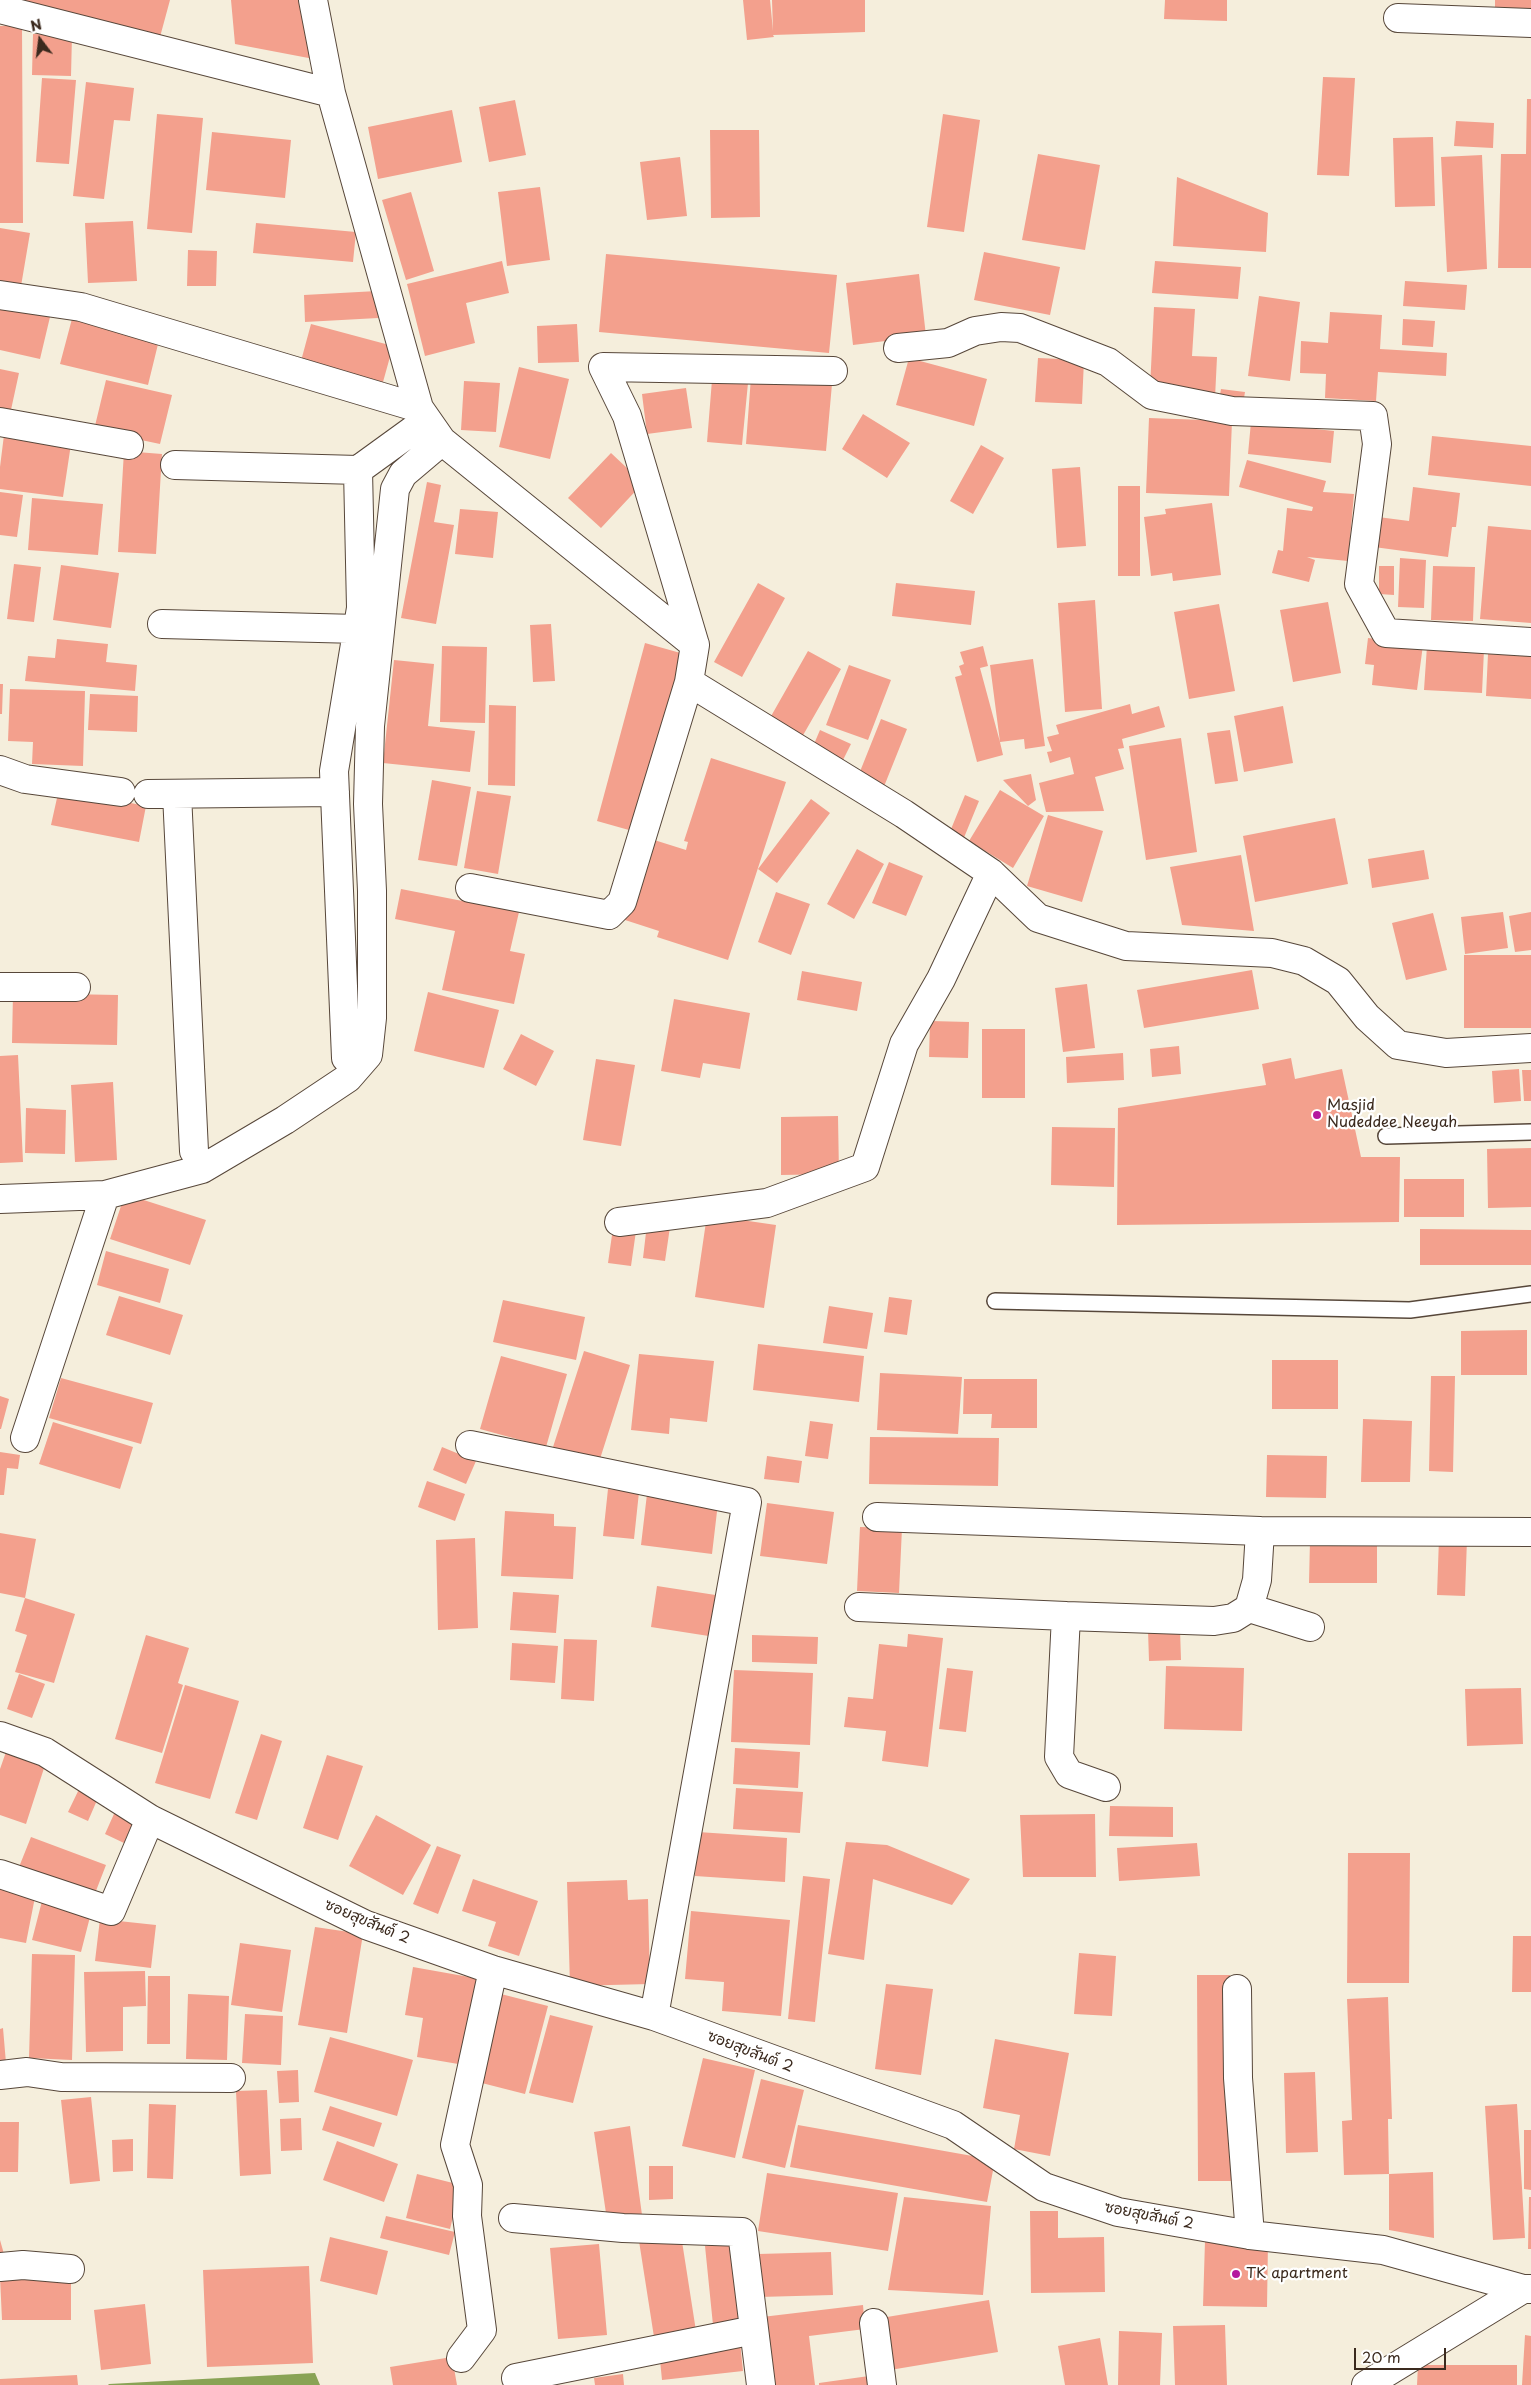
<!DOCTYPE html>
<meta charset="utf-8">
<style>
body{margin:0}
#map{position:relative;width:1531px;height:2385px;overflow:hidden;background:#f5eedc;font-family:"Playpen Sans",sans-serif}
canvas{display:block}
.north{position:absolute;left:15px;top:15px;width:50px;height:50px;-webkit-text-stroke:4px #fff;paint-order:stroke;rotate:345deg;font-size:14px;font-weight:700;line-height:20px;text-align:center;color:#3b2a1e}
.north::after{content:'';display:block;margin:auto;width:18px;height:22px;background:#3b2a1e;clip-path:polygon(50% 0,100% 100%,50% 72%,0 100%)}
.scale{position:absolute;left:1354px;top:2348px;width:92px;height:22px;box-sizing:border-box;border:2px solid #3b2a1e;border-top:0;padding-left:6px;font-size:15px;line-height:18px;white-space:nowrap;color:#3b2a1e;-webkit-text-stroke:4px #fff;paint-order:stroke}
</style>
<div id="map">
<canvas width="1531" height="2385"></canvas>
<div class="north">N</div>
<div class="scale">20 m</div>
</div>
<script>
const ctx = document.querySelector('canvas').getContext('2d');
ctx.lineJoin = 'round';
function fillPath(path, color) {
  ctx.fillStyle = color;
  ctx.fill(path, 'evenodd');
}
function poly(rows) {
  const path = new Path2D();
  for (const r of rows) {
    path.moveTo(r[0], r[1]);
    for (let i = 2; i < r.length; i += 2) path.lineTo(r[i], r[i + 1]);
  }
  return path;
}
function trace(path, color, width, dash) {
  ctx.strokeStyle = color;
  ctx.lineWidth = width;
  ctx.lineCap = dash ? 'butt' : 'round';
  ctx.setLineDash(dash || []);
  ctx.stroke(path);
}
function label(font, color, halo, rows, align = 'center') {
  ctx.font = font + ' "Playpen Sans","Playpen Sans Thai",sans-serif';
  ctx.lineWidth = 4.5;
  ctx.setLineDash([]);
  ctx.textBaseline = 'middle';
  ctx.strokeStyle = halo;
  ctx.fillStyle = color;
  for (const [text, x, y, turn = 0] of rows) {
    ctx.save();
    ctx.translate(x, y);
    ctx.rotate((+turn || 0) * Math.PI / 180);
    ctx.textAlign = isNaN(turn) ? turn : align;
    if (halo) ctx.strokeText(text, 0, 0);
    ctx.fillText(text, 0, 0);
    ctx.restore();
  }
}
fillPath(poly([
 [315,2373,320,2385,108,2385,109,2384]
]), '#89a355');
fillPath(poly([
 [21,0,170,0,157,48],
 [231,0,306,0,319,60,235,44],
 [743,0,770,0,773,31,772,0,865,0,865,32,773,35,774,37,747,40],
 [1165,0,1227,0,1227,21,1164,19],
 [1495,0,1531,0,1531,9,1495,9],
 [22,25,23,223,0,223,0,26],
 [33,34,72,35,71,76,32,75],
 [1323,77,1355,78,1349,176,1317,175],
 [42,78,76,80,69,164,36,162],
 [86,82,134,88,130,121,114,120,104,199,73,196],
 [1527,99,1531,99,1531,268,1498,268,1501,154,1526,154],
 [515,100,526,155,489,162,479,107],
 [452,110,462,162,378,179,368,127],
 [157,114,203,118,192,233,147,229],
 [943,114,980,120,964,232,927,227],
 [1456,121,1494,123,1493,148,1454,146],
 [710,130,759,130,760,217,711,218],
 [212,132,291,140,285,198,206,190],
 [1433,137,1435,206,1395,207,1393,138],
 [1038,154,1100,165,1085,250,1022,240],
 [1482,155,1487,269,1447,272,1441,157],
 [680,157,687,216,647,220,640,162],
 [1177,177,1268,213,1266,252,1173,246],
 [540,187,550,260,507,266,498,192],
 [411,192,434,271,406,280,382,200],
 [133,221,137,281,88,283,85,223],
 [256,223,356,232,353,262,253,253],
 [0,228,30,233,20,292,0,288],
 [188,250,217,251,216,286,187,286],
 [984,252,1060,267,1050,315,974,300],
 [606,254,837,275,829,353,599,332],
 [502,261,509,293,466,303,475,343,425,356,407,284],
 [1155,261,1241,267,1238,299,1152,293],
 [919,274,926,336,853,345,846,283],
 [1405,281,1467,285,1465,310,1403,306],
 [377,291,378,318,305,322,304,295],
 [1259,296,1300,302,1290,381,1248,376],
 [0,306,50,317,40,359,0,350],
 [1154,307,1195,309,1192,356,1217,357,1215,398,1150,388],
 [1330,312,1382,315,1380,349,1447,353,1446,376,1378,372,1376,401,1325,398,1326,374,1300,373,1301,341,1328,343],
 [73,315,160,336,148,385,60,364],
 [1403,319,1435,321,1433,347,1402,345],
 [311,324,393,346,383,382,301,361],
 [577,324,579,362,538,363,537,326],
 [909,358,987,379,974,426,896,405],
 [1038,358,1084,360,1082,404,1035,402],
 [519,367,569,379,550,459,499,447],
 [0,369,19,373,9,419,0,417],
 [751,377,832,384,826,451,746,444],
 [106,380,172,395,160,444,94,430],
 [712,380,748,383,742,445,707,442],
 [464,381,500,383,496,432,461,430],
 [686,388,692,428,647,434,642,394],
 [1221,389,1245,392,1243,404,1219,401],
 [863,414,910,443,887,478,842,449],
 [1149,418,1232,421,1229,496,1146,493],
 [1251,422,1334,431,1331,463,1248,454],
 [4,435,71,444,63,497,0,489,0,467],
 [1432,436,1531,446,1531,486,1428,475],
 [981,445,1004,458,973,514,950,501],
 [124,451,162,454,156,554,118,552],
 [611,453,643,483,601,528,568,498],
 [1247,460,1326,481,1323,492,1354,494,1348,561,1307,557,1315,560,1309,582,1272,573,1278,550,1283,551,1287,508,1312,511,1313,507,1239,487],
 [1080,467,1086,546,1057,548,1052,469],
 [427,482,441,485,434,522,454,525,436,624,401,618],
 [1118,486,1140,486,1140,576,1118,576],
 [1413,487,1460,493,1456,527,1452,527,1448,557,1374,547,1378,517,1409,521],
 [0,492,23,495,17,537,0,535],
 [32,498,103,504,98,555,28,550],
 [1212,503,1221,575,1173,581,1172,573,1151,576,1144,517,1166,514,1165,509],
 [460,509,498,512,493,558,455,554],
 [1488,526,1531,530,1531,623,1480,619],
 [1400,558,1426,560,1424,608,1398,607],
 [14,564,41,567,34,622,7,619],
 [61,565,119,573,111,628,53,620],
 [1379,566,1394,566,1394,595,1379,594],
 [1433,566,1475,567,1473,621,1431,620],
 [758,583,785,598,742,677,714,662],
 [896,583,975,591,971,625,892,616],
 [1095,600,1102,709,1065,712,1058,603],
 [1328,602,1341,673,1293,682,1280,610],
 [1219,604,1235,691,1189,699,1174,612],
 [551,624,555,681,533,682,530,625],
 [1368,638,1423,645,1417,690,1372,685,1374,665,1365,664],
 [57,639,108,644,106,662,137,665,135,691,25,681,28,656,55,658],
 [645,643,684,654,636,832,597,821],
 [442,646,487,647,485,723,440,722],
 [983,646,988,666,980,668,1000,742,990,665,1033,659,1045,746,1025,749,1024,739,1000,742,1003,755,977,762,955,677,962,675,959,666,964,664,960,652],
 [1427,646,1484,650,1482,693,1424,690],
 [808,651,841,669,802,737,770,718],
 [1488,654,1531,656,1531,699,1486,696],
 [394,660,434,664,428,726,475,731,470,772,383,763],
 [849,665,891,680,868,740,826,725],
 [0,684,3,684,2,714,0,714],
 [10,689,85,691,83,766,32,764,33,742,8,741],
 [90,694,138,696,137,732,88,730],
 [1130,704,1132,714,1159,706,1165,727,1122,739,1124,748,1118,749,1124,769,1095,777,1104,811,1046,812,1039,783,1074,774,1070,757,1050,763,1047,752,1052,751,1047,737,1059,734,1056,725],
 [489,705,516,706,515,786,488,785],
 [1283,706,1293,763,1244,772,1234,716],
 [881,719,907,729,883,789,857,779],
 [820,730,851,744,841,764,811,751],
 [1230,730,1238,781,1215,784,1207,733],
 [1181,738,1197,852,1146,860,1129,746],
 [711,758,786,782,728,960,657,937,659,931,625,920,651,839,686,850,688,842,684,841],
 [1031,774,1036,800,1028,806,1003,780],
 [432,780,471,787,457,866,418,860],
 [59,789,146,806,139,842,51,825],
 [1000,790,1044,816,1013,868,969,841],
 [477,791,511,796,498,874,464,868],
 [965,795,979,801,963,840,949,834],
 [811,799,830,813,777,883,758,869],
 [1048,815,1103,831,1082,902,1027,886],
 [1335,818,1348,884,1255,902,1243,836],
 [857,849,884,864,854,919,827,904],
 [1424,850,1429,879,1372,888,1368,859],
 [1241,855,1254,931,1182,925,1170,867],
 [889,862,923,876,906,916,872,903],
 [401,889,519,912,510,951,525,954,514,1004,442,990,455,931,395,919],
 [776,892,810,904,791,955,758,942],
 [1503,912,1508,948,1465,954,1461,917],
 [1531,912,1531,950,1515,952,1509,916],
 [1433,913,1447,970,1406,980,1392,923],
 [1464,955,1531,955,1531,1028,1464,1028],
 [1252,970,1259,1009,1144,1028,1137,990],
 [802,971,862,982,857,1011,797,1000],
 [1087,984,1095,1048,1063,1052,1055,988],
 [428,992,499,1010,484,1068,414,1051],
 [13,993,118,995,117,1045,12,1043],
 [674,999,750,1013,740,1069,703,1063,700,1078,661,1071],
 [930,1021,969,1022,968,1058,929,1057],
 [982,1029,1025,1029,1025,1098,982,1098],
 [521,1034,554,1051,536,1086,503,1069],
 [1179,1046,1181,1074,1152,1077,1150,1049],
 [1123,1053,1124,1080,1067,1083,1066,1057],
 [18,1055,23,1162,0,1163,0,1056],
 [1291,1058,1295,1079,1342,1069,1361,1157,1400,1157,1399,1222,1117,1225,1118,1108,1266,1085,1262,1064],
 [596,1059,635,1065,621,1146,583,1140],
 [1519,1069,1521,1101,1494,1103,1492,1071],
 [1522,1070,1531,1070,1531,1101,1524,1101],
 [113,1082,117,1160,75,1162,71,1085],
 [26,1108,66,1110,65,1154,25,1153],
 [838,1116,839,1174,781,1175,781,1117],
 [1052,1127,1115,1128,1114,1187,1051,1185],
 [1531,1148,1531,1207,1488,1208,1487,1149],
 [1404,1179,1464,1179,1464,1217,1404,1217],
 [125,1194,206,1220,190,1265,110,1239],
 [707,1215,776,1225,764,1308,695,1297],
 [647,1224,670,1227,665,1261,643,1258],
 [613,1228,636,1231,631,1266,608,1263],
 [1420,1229,1531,1230,1531,1265,1420,1265],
 [106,1251,169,1269,160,1303,97,1285],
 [119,1296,183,1315,170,1355,106,1335],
 [889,1297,912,1300,907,1335,884,1332],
 [503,1300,585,1317,576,1360,493,1342],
 [829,1306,873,1313,867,1349,823,1343],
 [1527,1330,1527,1375,1461,1375,1461,1331],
 [758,1344,864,1356,859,1402,753,1390],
 [584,1351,630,1365,599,1462,553,1447],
 [639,1354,714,1361,707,1422,670,1418,669,1434,631,1430],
 [501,1356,567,1374,546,1447,480,1429],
 [1272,1360,1338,1360,1338,1409,1272,1409],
 [880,1373,962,1377,958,1434,877,1430],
 [1431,1376,1455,1376,1453,1472,1429,1471],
 [61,1378,153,1403,141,1444,49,1418],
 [964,1379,1037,1379,1037,1428,991,1428,992,1414,963,1414],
 [0,1396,9,1399,1,1429,0,1429],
 [1363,1419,1412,1421,1410,1482,1361,1482],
 [810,1421,833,1424,828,1459,805,1456],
 [53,1422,133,1447,120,1489,39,1464],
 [870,1437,999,1438,998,1486,869,1484],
 [442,1447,476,1461,466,1484,433,1470],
 [0,1452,20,1455,18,1469,7,1468,4,1495,0,1495],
 [1267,1455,1327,1456,1326,1498,1266,1497],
 [767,1456,802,1461,799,1483,764,1479],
 [427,1481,465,1494,455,1521,418,1507],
 [608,1489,639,1492,634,1539,603,1536],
 [647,1494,718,1503,712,1554,641,1545],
 [767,1503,834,1512,827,1564,760,1556],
 [505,1511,554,1514,554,1526,576,1527,573,1579,501,1576],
 [860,1527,902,1528,899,1593,857,1591],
 [0,1533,36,1539,25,1598,0,1593],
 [475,1538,478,1628,438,1630,436,1540],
 [1439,1538,1467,1539,1465,1596,1437,1595],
 [1310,1540,1377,1540,1377,1583,1309,1583],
 [657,1586,722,1596,715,1637,651,1627],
 [513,1592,559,1595,556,1633,510,1630],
 [25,1598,75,1614,54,1683,15,1672,27,1635,15,1631],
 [1180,1629,1181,1660,1149,1661,1148,1630],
 [908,1634,943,1638,928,1767,882,1761,886,1731,844,1727,848,1697,873,1699,879,1644,907,1647],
 [146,1635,189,1648,178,1683,183,1685,162,1753,115,1739],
 [752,1635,818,1637,817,1664,752,1662],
 [564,1639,597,1640,594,1701,561,1699],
 [512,1643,558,1646,555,1683,510,1680],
 [1166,1666,1244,1668,1242,1731,1164,1729],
 [947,1668,973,1671,966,1732,939,1729],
 [734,1670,813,1673,810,1745,731,1742],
 [19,1674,45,1684,32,1718,7,1709],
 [185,1685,239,1701,210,1799,155,1783],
 [1521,1688,1523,1744,1467,1746,1465,1689],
 [261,1734,282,1741,257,1820,235,1813],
 [735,1748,800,1752,798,1788,733,1784],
 [7,1749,46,1762,26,1824,0,1815,0,1769],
 [327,1755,363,1766,338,1840,303,1828],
 [82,1783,101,1791,88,1821,68,1812],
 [736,1788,803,1792,800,1833,733,1829],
 [118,1805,137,1813,124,1843,105,1834],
 [1110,1806,1173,1807,1173,1837,1109,1836],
 [1095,1814,1096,1877,1023,1877,1020,1815],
 [376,1815,431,1845,403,1895,349,1866],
 [698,1832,787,1838,785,1882,695,1876],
 [31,1837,106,1865,94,1896,19,1867],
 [846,1842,887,1845,970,1879,952,1905,873,1879,864,1960,828,1954],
 [1197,1843,1200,1876,1119,1881,1117,1848],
 [437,1846,461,1855,438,1914,413,1904],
 [1348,1853,1410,1853,1409,1983,1347,1983],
 [803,1876,830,1879,815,2022,788,2019],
 [473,1879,538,1901,519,1956,488,1946,496,1922,462,1911],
 [627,1880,628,1900,648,1899,650,1984,570,1986,567,1882],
 [0,1885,36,1892,26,1943,0,1938],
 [42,1901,91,1913,81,1952,32,1940],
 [691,1911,790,1920,781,2016,722,2011,724,1982,685,1979],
 [100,1919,156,1925,151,1968,95,1961],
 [315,1927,363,1934,347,2033,298,2025],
 [1513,1936,1531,1936,1531,1992,1512,1992],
 [240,1943,291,1950,282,2012,231,2005],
 [1079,1953,1116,1956,1112,2016,1074,2014],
 [32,1954,75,1955,72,2060,29,2058],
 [413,1967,486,1980,470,2066,417,2057,423,2018,405,2015],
 [145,1971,146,2006,123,2007,123,2051,86,2052,84,1972],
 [1197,1975,1230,1975,1232,2181,1198,2181],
 [148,1976,170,1976,170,2044,147,2044],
 [886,1984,933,1989,921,2075,875,2069],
 [497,1993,548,2006,525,2094,474,2081],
 [188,1994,229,1996,227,2060,186,2059],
 [1388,1997,1392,2119,1388,2119,1389,2174,1344,2175,1342,2121,1352,2120,1347,1999],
 [245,2014,283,2016,281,2065,242,2063],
 [550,2015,593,2026,573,2103,529,2093],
 [3,2028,6,2063,0,2063,0,2029],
 [330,2037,413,2060,397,2116,314,2092],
 [995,2039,1069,2053,1050,2156,1014,2149,1020,2115,983,2108],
 [703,2058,755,2070,735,2158,682,2146],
 [298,2070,299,2102,279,2103,277,2071],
 [1315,2072,1318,2152,1286,2153,1284,2073],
 [761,2079,804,2090,785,2168,742,2158],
 [267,2090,271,2174,240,2176,236,2091],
 [91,2097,100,2181,70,2184,61,2100],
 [149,2104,176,2105,173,2179,147,2178],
 [1517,2104,1525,2238,1493,2240,1485,2106],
 [330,2106,382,2123,374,2147,322,2130],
 [301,2118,302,2150,281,2151,280,2119],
 [0,2122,19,2122,18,2172,0,2172],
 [798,2125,995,2160,987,2202,790,2167],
 [630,2126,642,2215,607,2220,594,2132],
 [1524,2130,1531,2130,1531,2190,1524,2189],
 [133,2139,133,2171,113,2172,112,2140],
 [337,2141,398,2164,384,2202,323,2180],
 [649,2166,673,2166,673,2199,649,2200],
 [1433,2172,1434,2238,1389,2230,1389,2174],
 [767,2173,898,2193,888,2251,758,2231],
 [417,2174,461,2185,450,2229,406,2218],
 [904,2197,991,2206,983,2295,888,2290],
 [1529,2197,1531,2197,1531,2249,1528,2249],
 [1030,2211,1058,2211,1058,2238,1104,2237,1105,2292,1031,2293],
 [386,2216,455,2232,449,2255,380,2238],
 [681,2235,696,2331,654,2337,639,2241],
 [330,2237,388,2251,377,2295,320,2281],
 [0,2240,4,2254,0,2255],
 [1205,2241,1268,2242,1267,2307,1203,2306],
 [737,2242,745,2322,713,2325,705,2246],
 [599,2244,607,2335,558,2339,550,2248],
 [831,2252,833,2295,759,2297,758,2254],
 [309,2266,313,2363,207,2367,203,2270],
 [71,2276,71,2320,2,2320,0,2277],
 [989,2300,998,2352,890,2370,881,2318],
 [145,2304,151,2364,101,2370,94,2310],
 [863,2305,865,2329,809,2336,815,2385,770,2385,762,2317],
 [1225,2325,1227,2385,1175,2385,1173,2326],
 [1119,2331,1162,2333,1160,2385,1118,2385],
 [1525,2335,1531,2336,1531,2385,1522,2385],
 [1100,2338,1108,2385,1065,2385,1058,2346],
 [740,2342,743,2371,662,2380,659,2350],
 [452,2357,457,2385,393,2385,390,2367],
 [1418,2365,1517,2365,1517,2385,1417,2385],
 [623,2374,624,2385,595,2385,594,2378],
 [77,2375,78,2385,0,2385,0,2379],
 [869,2376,870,2385,819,2385,819,2383]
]), '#f3a08d');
const lane = poly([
 [1386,1136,1531,1132],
 [995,1301,1410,1310,1531,1294]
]);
const street = poly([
 [313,0,331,93,419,408,442,441,695,645,689,682,904,814,991,873,1038,918,1126,946,1272,953,1304,961,1338,981,1367,1017,1398,1045,1446,1053,1531,1048],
 [0,9,331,93],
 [1398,18,1531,23],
 [0,295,81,307,419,408],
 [898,348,948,343,975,331,1001,327,1020,328,1108,362,1152,395,1232,411,1373,416,1377,444,1359,584,1386,633,1531,642],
 [0,422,129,445],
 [175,465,358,470],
 [162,624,358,629],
 [695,645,627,416,603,367,833,371],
 [0,770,25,779,121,792],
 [148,794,335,792],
 [177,794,194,1151],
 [470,888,609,915,622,902,689,682],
 [0,987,76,987],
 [346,1058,334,771,361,608,358,470,427,420],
 [0,1199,105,1195,202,1169,285,1120,348,1078,368,1055,372,1018,372,891,368,804,370,726,395,489,403,474,442,441],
 [619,1222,767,1203,865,1167,904,1044,941,979,991,873],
 [25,1438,105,1195],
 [470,1445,747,1502,654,2016],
 [877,1517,1260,1531,1531,1532],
 [859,1607,1066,1616],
 [1249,1608,1310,1627],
 [0,1736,45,1752,150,1819,366,1925,493,1970,654,2016,953,2125,1044,2187,1118,2212,1250,2235,1383,2250,1523,2289,1531,2289],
 [1106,1787,1069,1774,1059,1757,1066,1616,1214,1621,1233,1618,1249,1608,1257,1580,1260,1531],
 [0,1874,111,1911,150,1819],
 [1237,1989,1238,2078,1250,2235],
 [0,2075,27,2072,61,2077,231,2078],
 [513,2218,623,2228,742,2232,761,2385],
 [0,2267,23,2265,70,2269],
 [874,2323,882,2385],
 [461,2358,482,2330,467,2216,468,2185,455,2145,493,1970],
 [516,2378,754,2330],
 [1366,2385,1523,2289]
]);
trace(lane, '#57473a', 18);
trace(street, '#57473a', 30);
trace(lane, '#fff', 15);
trace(street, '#fff', 28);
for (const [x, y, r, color] of [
 [1317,1115,5,"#b5179e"],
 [1236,2274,5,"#b5179e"]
]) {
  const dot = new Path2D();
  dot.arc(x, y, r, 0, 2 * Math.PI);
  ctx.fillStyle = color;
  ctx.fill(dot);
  trace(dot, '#fff', 2);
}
label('15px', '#3b2a1e', '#fff', [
 ["Masjid",1327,1106],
 ["Nudeddee Neeyah",1327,1123],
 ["TK apartment",1246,2274]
], 'left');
label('15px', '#3b2a1e', '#fff', [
 ["ซอยสุขสันต์ 2",367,1922,23],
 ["ซอยสุขสันต์ 2",750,2052,21],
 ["ซอยสุขสันต์ 2",1149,2216,11]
]);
</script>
